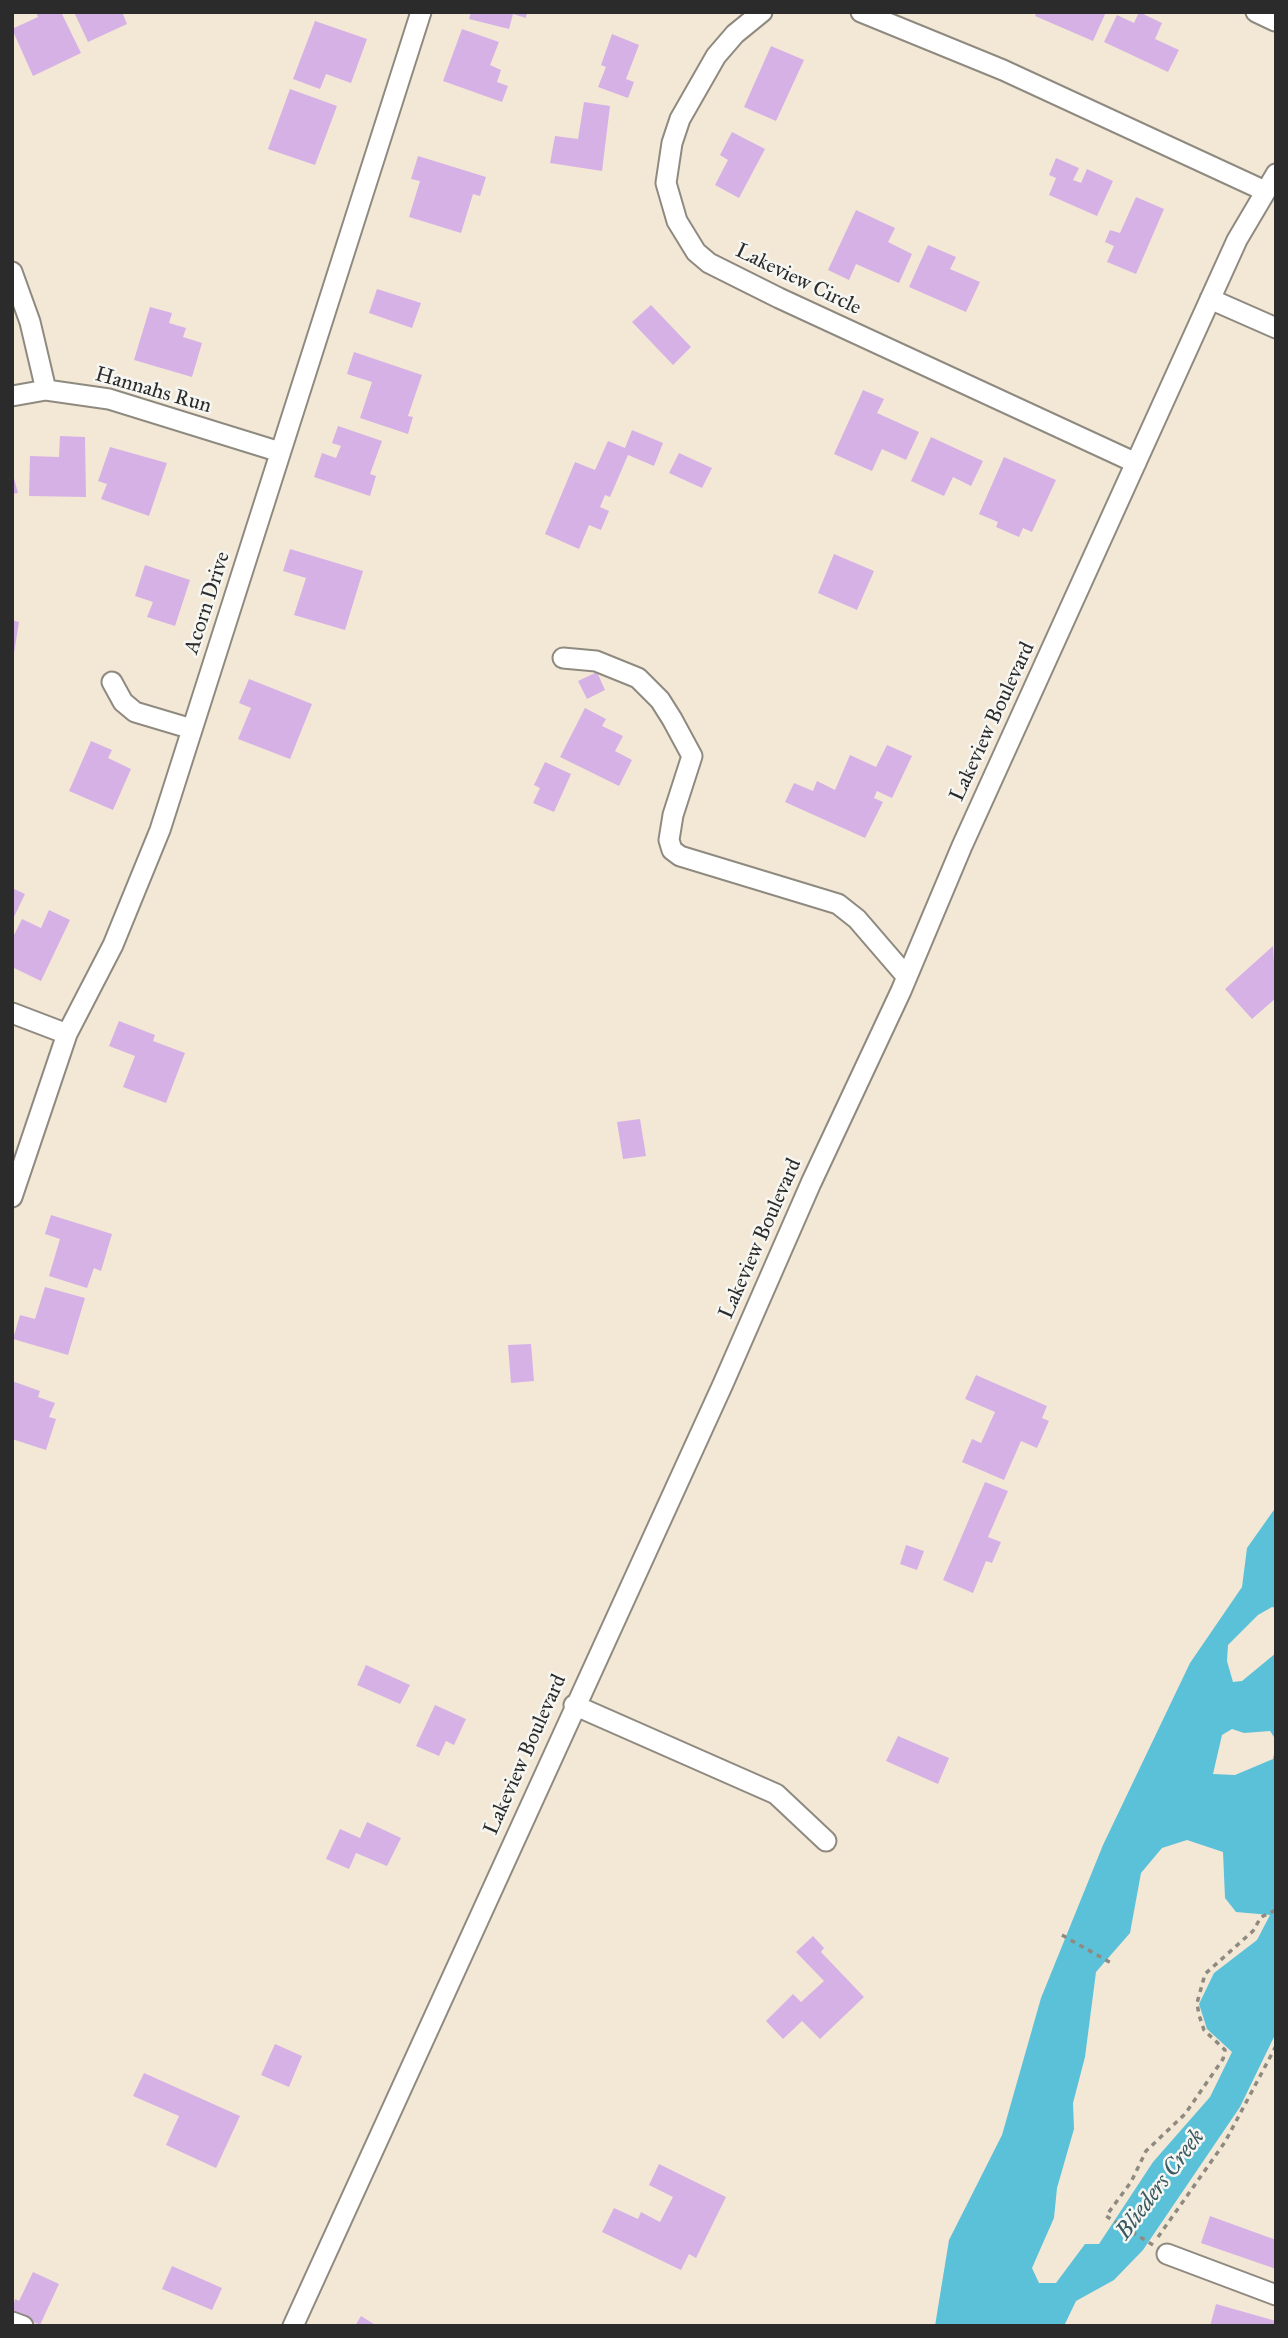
<!DOCTYPE html>
<style>
body{margin:0}
#map{position:relative;width:1288px;height:2338px;overflow:hidden;background:#f3e8d6;font-family:"IM FELL Great Primer",serif}
canvas{display:block}
.frame{position:absolute;inset:0;border:14px solid #2b2b2b;pointer-events:none}
</style>
<div id="map">
<canvas width="1288" height="2338"></canvas>
<div class="frame"></div>
</div>
<script>
const ctx = document.querySelector('canvas').getContext('2d');
ctx.lineJoin = 'round';
function fillPath(path, color) {
  ctx.fillStyle = color;
  ctx.fill(path, 'evenodd');
}
function poly(rows) {
  const path = new Path2D();
  for (const r of rows) {
    path.moveTo(r[0], r[1]);
    for (let i = 2; i < r.length; i += 2) path.lineTo(r[i], r[i + 1]);
  }
  return path;
}
function trace(path, color, width, dash) {
  ctx.strokeStyle = color;
  ctx.lineWidth = width;
  ctx.lineCap = dash ? 'butt' : 'round';
  ctx.setLineDash(dash || []);
  ctx.stroke(path);
}
function label(font, color, halo, rows, align = 'center') {
  ctx.font = font + ' "IM FELL Great Primer",serif';
  ctx.lineWidth = 5;
  ctx.setLineDash([]);
  ctx.textBaseline = 'middle';
  ctx.strokeStyle = halo;
  ctx.fillStyle = color;
  for (const [text, x, y, turn = 0] of rows) {
    ctx.save();
    ctx.translate(x, y);
    ctx.rotate((+turn || 0) * Math.PI / 180);
    ctx.textAlign = isNaN(turn) ? turn : align;
    if (halo) ctx.strokeText(text, 0, 0);
    ctx.fillText(text, 0, 0);
    ctx.restore();
  }
}
fillPath(poly([
 [1276,1507,1276,1608,1272,1607,1258,1615,1228,1645,1227,1661,1233,1682,1242,1681,1276,1653,1276,1740,1270,1731,1244,1733,1232,1729,1222,1735,1213,1774,1235,1775,1273,1759,1276,1744,1274,2037,1240,2107,1143,2250,1114,2280,1076,2301,1064,2326,935,2326,949,2240,1002,2135,1041,1998,1103,1845,1190,1663,1242,1587,1247,1548],
 [1187,1840,1223,1852,1225,1898,1236,1912,1270,1915,1257,1940,1214,1973,1199,2004,1207,2029,1232,2052,1210,2097,1153,2162,1099,2244,1085,2244,1056,2283,1039,2283,1032,2268,1054,2218,1057,2188,1074,2129,1073,2103,1085,2057,1096,1972,1130,1933,1141,1873,1162,1848]
]), '#5bc1d8');
fillPath(poly([
 [36,12,61,12,81,53,33,76,12,29,38,17],
 [74,12,122,12,127,24,88,42],
 [471,12,527,12,526,18,513,14,509,29,469,19],
 [1037,12,1106,12,1093,41,1035,16],
 [1139,12,1162,23,1155,39,1179,50,1168,72,1104,42,1117,15,1134,23],
 [315,21,367,39,351,83,326,74,320,89,293,79],
 [462,29,499,42,490,65,501,70,497,82,508,86,502,102,443,81],
 [612,34,639,45,626,79,634,82,628,98,598,87,606,67,601,65],
 [771,46,804,60,776,121,744,107],
 [290,89,337,106,315,165,268,149],
 [584,102,610,106,602,171,550,163,555,136,578,139],
 [732,132,765,149,739,198,715,185,728,160,720,155],
 [418,156,486,177,480,196,473,194,461,233,409,217,420,181,411,179],
 [1056,158,1079,168,1073,180,1081,183,1087,169,1113,181,1097,216,1049,195,1056,178,1049,175],
 [1136,197,1164,209,1136,274,1107,262,1114,246,1105,242,1110,230,1120,233],
 [856,210,895,228,888,242,912,254,899,283,856,264,849,280,828,270],
 [928,245,956,257,950,269,980,282,966,312,909,287],
 [377,289,421,303,412,328,369,313],
 [651,305,691,347,673,365,632,322],
 [150,307,172,313,169,323,186,328,183,337,202,343,192,377,134,360],
 [354,352,422,375,408,416,413,417,408,434,360,418,372,382,347,374],
 [863,390,884,399,877,413,919,432,906,460,882,449,872,471,834,454],
 [338,426,382,441,370,474,376,476,370,496,314,477,322,453,336,458,341,446,332,443],
 [632,430,663,443,654,466,628,455,610,497,605,495,600,507,609,511,601,530,589,525,579,549,545,534,575,462,595,470,608,441,625,448],
 [60,436,85,437,86,497,29,496,30,456,59,457],
 [931,437,983,461,971,486,953,477,944,496,911,481],
 [110,447,167,463,149,516,101,499,107,484,98,481],
 [679,453,712,468,702,488,669,473],
 [1004,457,1056,480,1032,532,1023,528,1019,537,996,527,998,522,979,514],
 [12,471,18,493,12,494],
 [290,549,363,571,345,630,294,615,306,578,283,571],
 [834,554,874,571,857,610,818,593],
 [145,565,190,580,175,626,147,617,153,602,135,596],
 [12,620,19,622,14,653,12,653],
 [597,672,605,690,587,699,578,681],
 [249,679,312,704,290,759,238,739,251,708,239,703],
 [585,708,606,719,602,726,623,736,615,751,632,760,619,786,560,757],
 [91,741,112,750,108,758,131,769,113,810,69,791],
 [887,745,912,756,892,798,877,791,874,798,883,802,865,838,785,802,794,783,813,791,817,781,835,790,850,755,876,767],
 [545,762,571,774,554,812,533,803,540,788,534,785],
 [12,888,25,894,12,921],
 [49,910,70,920,41,981,12,967,12,939,22,919,41,928],
 [1273,946,1276,998,1252,1019,1225,989],
 [119,1021,155,1035,153,1041,185,1053,166,1103,123,1087,135,1056,109,1046],
 [640,1119,646,1156,623,1159,617,1122],
 [51,1215,112,1234,101,1271,94,1268,87,1288,49,1276,60,1239,45,1234],
 [45,1287,85,1298,68,1355,13,1339,20,1315,35,1319],
 [531,1344,534,1381,511,1383,508,1345],
 [976,1375,1047,1406,1042,1418,1049,1421,1037,1448,1021,1441,1004,1480,962,1462,972,1439,981,1443,995,1412,965,1399],
 [12,1381,40,1391,38,1397,55,1403,49,1417,56,1419,46,1450,12,1439],
 [985,1482,1008,1491,988,1537,1001,1542,992,1563,986,1561,973,1593,943,1580],
 [906,1545,924,1551,917,1570,900,1564],
 [366,1665,410,1685,400,1704,357,1685],
 [435,1705,466,1719,454,1745,446,1741,439,1756,416,1746],
 [898,1736,949,1758,938,1784,886,1761],
 [367,1822,401,1838,387,1866,356,1853,349,1869,326,1859,340,1829,360,1838],
 [813,1936,824,1948,821,1952,864,1997,820,2039,802,2021,783,2039,766,2021,793,1994,801,2002,824,1981,796,1952],
 [275,2044,302,2056,289,2087,261,2075],
 [144,2073,240,2116,216,2168,166,2145,179,2116,133,2096],
 [659,2164,726,2197,696,2258,689,2254,681,2270,602,2232,614,2208,638,2219,641,2212,660,2222,673,2197,649,2185],
 [1210,2216,1276,2240,1276,2269,1201,2243],
 [172,2266,222,2288,212,2310,162,2289],
 [33,2272,59,2284,40,2325,12,2312,15,2299,19,2301],
 [1216,2304,1276,2321,1276,2326,1210,2326],
 [361,2316,377,2326,355,2326]
]), '#d6b1e6');
const minor = poly([
 [762,12,735,34,716,56,680,119,672,143,666,183,677,221,696,252,709,263,779,298,1136,463],
 [861,12,1003,70,1265,191],
 [1256,12,1275,21],
 [12,272,30,322,46,390],
 [1210,299,1276,328],
 [12,396,46,390,109,399,280,452],
 [563,658,596,661,638,678,660,700,672,719,692,756,673,815,669,840,672,850,680,856,838,904,857,919,907,977],
 [112,682,123,702,135,712,192,729],
 [12,1013,67,1034],
 [12,1197,67,1034,113,945,160,830,421,12],
 [574,1705,776,1794,826,1841],
 [1167,2254,1276,2295],
 [12,2322,23,2326],
 [293,2326,723,1384,811,1183,901,991,962,846,1237,240,1276,174]
]);
trace(minor, '#8f8a80', 23);
trace(poly([
 [1062,1935,1111,1963],
 [1158,2237,1225,2142,1276,2046],
 [1153,2245,1106,2216,1131,2182,1146,2151,1185,2114,1223,2059,1225,2050,1204,2030,1199,2015,1197,2003,1205,1974,1253,1931,1261,1917,1276,1910]
]), '#8f8a80', 3.5, [5, 5]);
trace(minor, '#fff', 19);
label('21px', '#2b2b2b', '#f6f6f2', [
 ["Lakeview Circle",798,280,26],
 ["Hannahs Run",153,391,16],
 ["Acorn Drive",208,603,-72],
 ["Lakeview Boulevard",993,722,-65],
 ["Lakeview Boulevard",761,1239,-66],
 ["Lakeview Boulevard",526,1755,-66]
]);
label('italic 23px', '#39585f', '#f6f6f2', [
 ["Blieders Creek",1161,2185,-53]
]);
</script>
